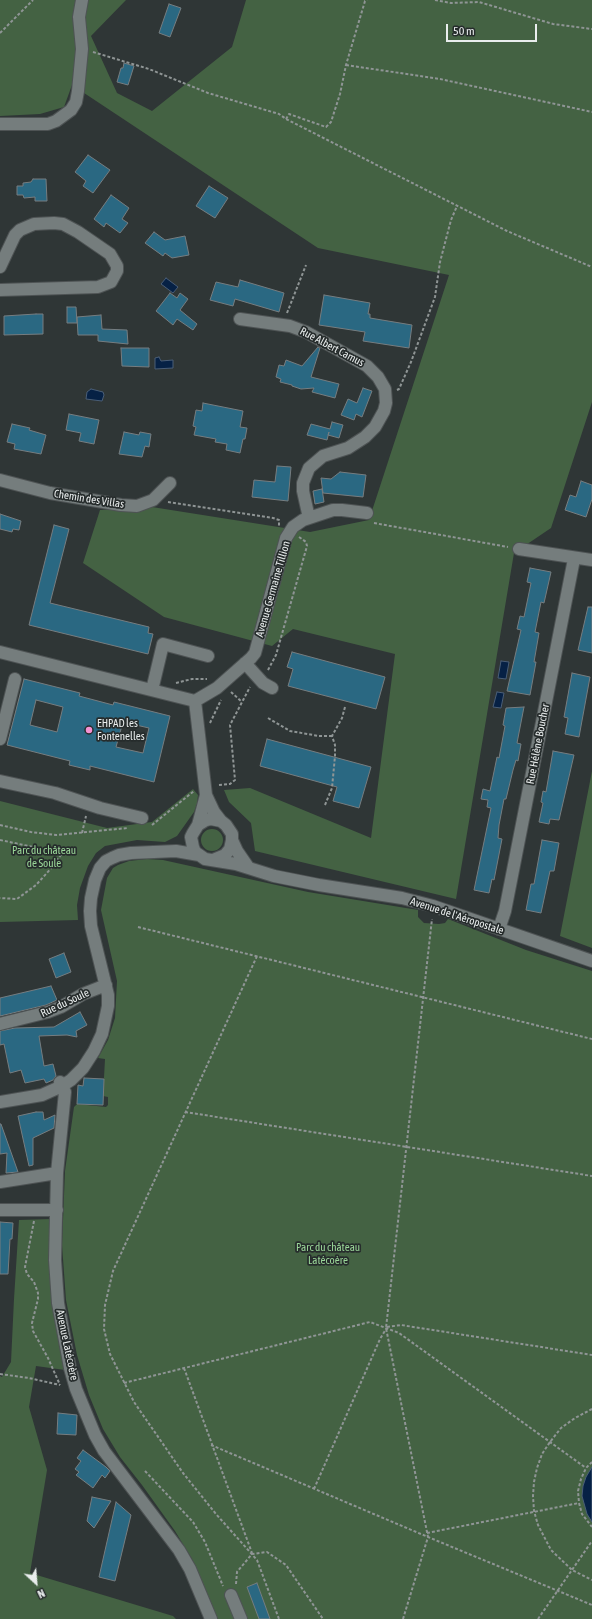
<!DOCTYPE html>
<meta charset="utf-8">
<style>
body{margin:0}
#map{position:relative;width:592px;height:1619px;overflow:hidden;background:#2f3636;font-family:"Asap Condensed",sans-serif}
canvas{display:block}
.north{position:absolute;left:16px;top:1563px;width:40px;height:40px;-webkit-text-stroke:3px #262c2c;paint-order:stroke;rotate:154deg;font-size:11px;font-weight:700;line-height:16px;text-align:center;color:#e9eded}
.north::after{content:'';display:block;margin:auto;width:14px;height:18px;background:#e9eded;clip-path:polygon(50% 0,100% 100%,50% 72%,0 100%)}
.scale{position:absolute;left:446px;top:24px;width:91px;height:18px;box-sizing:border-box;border:2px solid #e9eded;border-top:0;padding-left:5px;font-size:12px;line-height:14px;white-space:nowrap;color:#e9eded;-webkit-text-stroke:3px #262c2c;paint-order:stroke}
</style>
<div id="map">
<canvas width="592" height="1619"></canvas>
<div class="north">N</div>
<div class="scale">50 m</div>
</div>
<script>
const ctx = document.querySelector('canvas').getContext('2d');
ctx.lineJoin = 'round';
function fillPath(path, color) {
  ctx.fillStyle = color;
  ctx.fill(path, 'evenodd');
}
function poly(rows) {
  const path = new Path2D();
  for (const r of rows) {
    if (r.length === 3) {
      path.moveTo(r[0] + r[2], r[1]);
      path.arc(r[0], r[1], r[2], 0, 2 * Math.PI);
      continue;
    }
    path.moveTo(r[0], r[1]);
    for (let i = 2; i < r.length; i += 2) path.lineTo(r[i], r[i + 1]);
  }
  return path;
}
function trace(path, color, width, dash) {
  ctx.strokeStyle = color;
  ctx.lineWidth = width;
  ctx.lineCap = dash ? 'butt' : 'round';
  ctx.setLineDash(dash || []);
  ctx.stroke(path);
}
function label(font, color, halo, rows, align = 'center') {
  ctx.font = font + ' "Asap Condensed",sans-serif';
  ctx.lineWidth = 3.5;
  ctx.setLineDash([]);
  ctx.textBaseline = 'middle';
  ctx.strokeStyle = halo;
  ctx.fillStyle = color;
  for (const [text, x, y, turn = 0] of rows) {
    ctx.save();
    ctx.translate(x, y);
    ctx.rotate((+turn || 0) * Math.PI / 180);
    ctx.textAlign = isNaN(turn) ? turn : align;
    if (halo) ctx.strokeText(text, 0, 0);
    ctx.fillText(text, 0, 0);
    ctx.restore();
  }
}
fillPath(poly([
 [0,0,126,0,91,36,117,93,152,111,232,47,246,0,592,0,592,402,551,528,514,553,456,899,255,851,251,823,229,802,224,790,250,788,371,838,395,654,293,629,272,646,164,617,83,563,100,510,152,507,310,532,369,520,449,275,318,248,72,85,64,107,40,114,0,116],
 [592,771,592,948,560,936],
 [193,789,198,795,197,804,194,812,177,836,165,842,137,840,105,846,96,853,88,866,80,888,77,905,78,920,0,922,0,801,107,828,152,822],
 [212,840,11],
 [147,859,163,860,308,892,418,910,418,917,424,923,439,924,445,923,448,919,526,950,592,971,592,1619,218,1619,192,1559,175,1531,142,1485,120,1457,103,1429,89,1395,77,1355,66,1300,62,1245,65,1171,74,1107,77,1104,106,1107,108,1105,108,1097,103,1096,105,1059,98,1058,108,1040,115,1018,117,981,101,910,107,878,113,868,118,865,129,861],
 [52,1219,65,1370,36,1366,29,1407,47,1470,30,1573,173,1616,176,1619,0,1619,0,1376,2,1377,11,1362,14,1299,19,1220]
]), '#446243');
const water = poly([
 [166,278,178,287,173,293,161,284,166,278],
 [159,357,161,361,173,360,173,368,155,369,155,358,159,357],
 [91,389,103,392,104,395,102,401,86,399,87,392,91,389],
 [501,661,509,662,506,679,498,678,501,661],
 [497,692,504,693,501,708,493,707,497,692],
 [592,1467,592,1522,587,1514,582,1496,583,1486,586,1477,592,1467]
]);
fillPath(water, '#062145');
trace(water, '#4a5e77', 1);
const building = poly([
 [169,4,181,8,170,37,159,33,169,4],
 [124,63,134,66,128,85,117,82,121,68,123,68,124,63],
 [88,155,110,170,93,193,83,186,86,181,75,172,88,155],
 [33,179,46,179,47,201,35,201,35,197,24,198,23,195,17,195,17,186,23,186,23,183,31,182,33,179],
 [209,186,228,198,215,218,196,206,209,186],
 [111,195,129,208,122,219,128,223,120,233,106,223,104,227,94,219,111,195],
 [154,232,165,240,185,236,189,255,172,258,165,253,163,256,145,243,154,232],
 [240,280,284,293,279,312,235,299,233,306,210,300,216,282,238,287,240,280],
 [170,293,177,298,180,293,188,299,180,310,197,324,193,330,177,319,173,325,156,311,170,293],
 [324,295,370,303,368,314,370,314,370,318,412,325,409,348,363,341,365,332,319,325,324,295],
 [67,307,76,307,77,323,67,323,67,307],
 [36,314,43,314,43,334,4,335,4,316,36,314],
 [101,315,102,329,127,330,128,344,98,341,98,335,78,335,77,317,101,315],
 [318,347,320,348,311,377,339,384,335,398,312,392,314,388,301,389,292,386,292,385,280,382,281,379,276,377,279,365,284,366,286,360,302,366,318,347],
 [121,348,149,348,149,367,122,366,121,348],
 [363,388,372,391,362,417,356,414,354,420,341,415,348,399,357,403,363,388],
 [203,403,243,411,240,427,247,428,245,439,243,439,240,453,226,450,227,444,215,442,216,439,194,435,196,427,193,426,196,410,202,411,203,403],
 [69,414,99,420,94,444,79,441,81,433,66,430,69,414],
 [332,422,343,425,339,438,328,435,329,432,327,440,307,435,311,424,330,429,332,422],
 [12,424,30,428,29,430,46,435,41,454,14,449,15,444,7,442,12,424],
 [124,432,139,435,140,432,151,434,149,447,145,446,142,457,119,454,124,432],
 [277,466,291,467,288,501,252,497,254,480,275,482,277,466],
 [340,472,366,475,363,497,323,493,321,478,331,479,340,472],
 [581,481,592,485,592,499,586,517,565,510,570,495,576,497,581,481],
 [322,489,324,502,315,504,313,491,322,489],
 [0,514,21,521,19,530,13,529,12,532,0,529,0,514],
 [54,525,69,529,50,603,149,627,148,633,153,634,148,654,29,625,54,525],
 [530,568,551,572,544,603,541,602,535,632,539,633,534,662,536,662,530,695,507,691,521,630,517,629,520,616,524,617,531,583,527,582,530,568],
 [588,607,592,607,592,653,578,650,588,607],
 [292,652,385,677,376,709,288,686,293,669,287,667,292,652],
 [572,673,590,677,579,737,565,734,568,718,564,717,572,673],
 [24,679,80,693,79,696,113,705,114,702,170,716,154,782,90,766,90,770,69,765,70,761,7,745,24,679],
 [36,700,63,707,57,732,30,725,36,700],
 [123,722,149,728,143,753,116,747,123,722],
 [524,707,517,743,521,744,518,761,516,760,513,770,506,799,504,799,499,825,498,838,502,839,494,880,492,879,489,893,474,890,491,808,487,807,488,800,481,799,483,789,490,791,497,757,499,758,505,726,503,725,506,708,524,707],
 [267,739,371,767,359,808,333,801,337,787,260,766,267,739],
 [553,751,574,755,559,820,550,819,549,824,539,822,543,803,541,802,543,791,546,792,553,751],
 [542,840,559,843,554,871,550,871,541,913,526,910,531,884,534,884,542,840],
 [64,953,71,972,56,978,49,959,64,953],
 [51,986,57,1000,46,1005,0,1016,0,998,51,986],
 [80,1012,87,1025,76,1031,77,1037,67,1035,39,1036,44,1066,53,1064,56,1076,53,1080,46,1083,44,1079,25,1083,21,1070,10,1073,4,1044,0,1045,0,1031,15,1028,54,1027,80,1012],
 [84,1078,104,1079,103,1105,77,1104,78,1085,83,1086,84,1078],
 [36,1112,43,1112,44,1120,55,1115,54,1128,33,1138,33,1165,29,1166,18,1116,36,1112],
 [0,1124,1,1124,18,1172,6,1173,7,1153,0,1154,0,1124],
 [0,1222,13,1223,12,1239,10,1239,8,1274,0,1274,0,1222],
 [58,1413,77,1415,76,1435,57,1434,58,1413],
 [83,1450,106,1467,110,1471,105,1478,102,1475,93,1488,76,1475,79,1472,75,1469,81,1461,77,1458,83,1450],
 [92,1497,111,1501,94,1528,87,1521,92,1497],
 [116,1502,131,1515,115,1581,99,1577,116,1502],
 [257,1583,270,1619,259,1619,247,1587,257,1583]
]);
fillPath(building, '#2a6882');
trace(building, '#767d80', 1);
const minor = poly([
 [0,124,48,124,56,121,71,110,76,102,78,91,82,49,79,17,82,0],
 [0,267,15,235,20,230,34,224,54,223,63,224,78,232,110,254,117,266,117,271,111,282,98,287,0,290],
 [240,319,290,326,306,332,367,366,378,377,385,389,386,403,384,411,375,427,365,437,348,448,323,456,309,468,303,483,303,491,309,518],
 [0,480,50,493,121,505,137,506,153,500,170,483],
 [519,549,592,560],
 [0,652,195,701,206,795,198,825],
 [245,663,263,683,272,688],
 [152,690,163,644,208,656],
 [195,701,217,688,251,658,255,653,286,538,293,527,303,520,333,510,342,510,367,513],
 [0,739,15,679],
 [0,781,55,793,100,808,142,818],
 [206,795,214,812,221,821],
 [232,840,237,851,248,867],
 [213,860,225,855,230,849,232,840,232,834,226,825,221,821,211,819,206,820,198,825,193,833,191,837,193,847,195,852,205,859,236,864,274,876,319,885,402,898,433,906,592,961],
 [499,929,505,911,574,559],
 [0,1024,48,1012,61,1007,83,994,106,985],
 [60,1082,65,1092,57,1173,55,1260,58,1303,70,1368,76,1389,95,1435,104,1451,179,1550,190,1569,211,1619],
 [0,1102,42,1095,62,1086,71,1080,83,1068,94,1051,102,1034,108,1006,108,995,91,926,90,911,91,898,95,880,100,868,106,861,112,858,119,855,131,853,176,851,199,855],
 [0,1182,57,1173],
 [0,1210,57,1210],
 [231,1595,241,1619]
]);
trace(minor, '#4e5354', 14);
trace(poly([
 [435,0,451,3,479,2,553,24,592,29],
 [0,33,33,0],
 [93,52,149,69,208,93,279,114,286,119,507,231,592,267],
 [346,65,440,79,592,112],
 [286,119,289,114,326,127,331,122,340,94,346,65,365,1,367,0],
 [287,313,306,265],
 [397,390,399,389,411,362,435,297,440,262,451,220,457,206],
 [168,502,273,518,279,520,279,527],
 [374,523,508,547],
 [268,670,276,655,307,546,306,542,299,537],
 [176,683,192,679,207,679],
 [231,692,242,702],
 [268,718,290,731,319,736,332,736],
 [210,723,221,700],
 [219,785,230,784,235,780,230,725,250,687],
 [325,805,332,788,335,756,335,745,332,736,342,718,345,707],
 [0,825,31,832,56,835,128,828],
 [152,825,194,791],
 [82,833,86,816],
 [0,840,62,853,55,864,36,885,17,899,0,898],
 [138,927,592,1039],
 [257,956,113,1271,105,1305,104,1329,110,1354,134,1402,183,1473,216,1514,257,1560,279,1619],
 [185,1112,592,1176],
 [34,1221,25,1267,27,1274,34,1282,38,1293,38,1299,32,1323,33,1331,48,1358,60,1385],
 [387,1327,401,1325,592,1355],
 [184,1368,252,1553],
 [0,1374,29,1378,60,1385],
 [124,1383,370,1322,399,1333,586,1468],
 [592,1409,575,1418,561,1428,550,1442,542,1454,537,1468,534,1482,533,1496,534,1511,538,1525,551,1550,572,1570,592,1580],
 [211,1445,428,1537,592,1605],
 [592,1462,586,1468,581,1479,578,1491,579,1503,582,1514,592,1527],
 [145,1471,193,1522,205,1542,223,1586],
 [314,1489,380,1339,386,1329],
 [427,1533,579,1503],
 [236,1584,237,1572,252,1554,267,1552,286,1565,323,1619],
 [403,1619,428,1537,386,1328,432,919],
 [538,1619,592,1541]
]), '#8f9595', 2, [3, 2]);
trace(minor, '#757d7d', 12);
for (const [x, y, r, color] of [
 [89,730,4,"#f591d2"]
]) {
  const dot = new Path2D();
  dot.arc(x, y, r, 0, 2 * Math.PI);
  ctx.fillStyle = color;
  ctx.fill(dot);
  trace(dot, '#262c2c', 1.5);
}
label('11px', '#e9eded', '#262c2c', [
 ["Rue Albert Camus",332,347,28],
 ["Chemin des Villas",89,499,9],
 ["Avenue Germaine Tillion",273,589,-74],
 ["Rue Hélène Boucher",538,744,-79],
 ["Avenue de l'Aéropostale",457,916,18],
 ["Rue du Soule",65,1003,-25],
 ["Avenue Latécoère",67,1345,78]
]);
label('11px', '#e9eded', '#262c2c', [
 ["EHPAD les",97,724],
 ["Fontenelles",97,737]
], 'left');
label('11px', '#9bd799', '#262c2c', [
 ["Parc du château",44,851],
 ["de Soule",44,864],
 ["Parc du château",328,1248],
 ["Latécoère",328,1261]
]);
</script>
